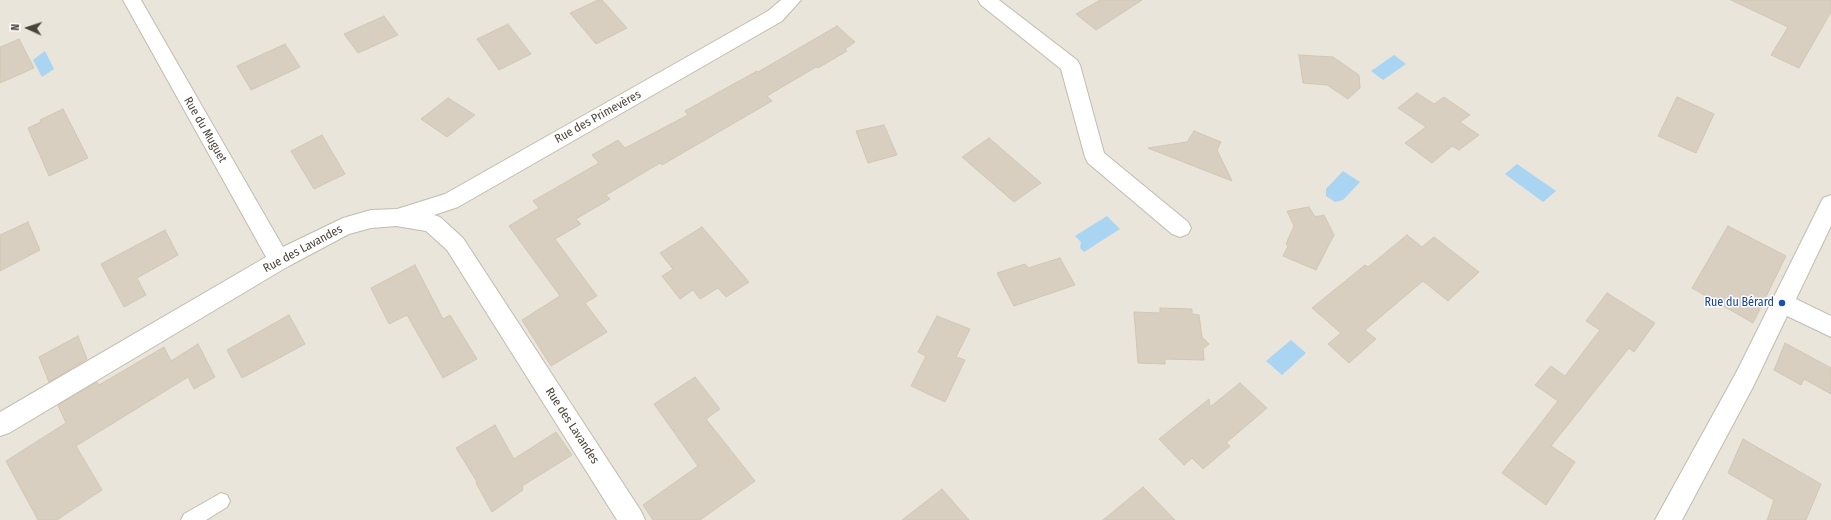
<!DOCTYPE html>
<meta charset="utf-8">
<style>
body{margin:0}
#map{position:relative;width:1831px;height:520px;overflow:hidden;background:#f6f3ec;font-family:"Fira Sans Condensed",sans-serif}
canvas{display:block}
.north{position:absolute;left:8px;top:8px;width:40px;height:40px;-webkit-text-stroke:3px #fff;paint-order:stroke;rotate:273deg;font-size:11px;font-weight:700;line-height:16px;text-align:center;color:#4b4439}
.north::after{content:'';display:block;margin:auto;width:14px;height:18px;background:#4b4439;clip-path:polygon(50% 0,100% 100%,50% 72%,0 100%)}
</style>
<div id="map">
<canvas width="1831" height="520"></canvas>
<div class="north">N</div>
</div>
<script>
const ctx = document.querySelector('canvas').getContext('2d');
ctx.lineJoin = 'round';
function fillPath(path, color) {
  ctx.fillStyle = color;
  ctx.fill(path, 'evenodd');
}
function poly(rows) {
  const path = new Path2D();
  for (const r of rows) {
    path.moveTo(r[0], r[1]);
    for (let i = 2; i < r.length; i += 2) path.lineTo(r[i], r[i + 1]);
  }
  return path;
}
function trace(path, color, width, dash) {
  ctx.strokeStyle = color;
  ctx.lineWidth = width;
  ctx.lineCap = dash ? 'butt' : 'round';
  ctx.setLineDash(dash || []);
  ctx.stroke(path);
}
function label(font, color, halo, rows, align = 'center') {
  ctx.font = font + ' "Fira Sans Condensed",sans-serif';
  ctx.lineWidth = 3;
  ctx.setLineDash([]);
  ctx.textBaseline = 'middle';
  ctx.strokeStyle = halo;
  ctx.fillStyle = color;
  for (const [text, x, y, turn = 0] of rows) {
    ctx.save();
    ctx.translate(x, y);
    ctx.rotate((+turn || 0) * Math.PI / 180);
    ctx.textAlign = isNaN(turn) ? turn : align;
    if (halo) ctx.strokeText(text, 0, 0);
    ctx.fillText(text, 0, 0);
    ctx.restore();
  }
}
fillPath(poly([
 [0,0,1831,0,1831,520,0,520]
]), '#eae5da');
fillPath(poly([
 [45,51,54,69,42,77,33,60],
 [1394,55,1406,64,1383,80,1371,71],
 [1517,164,1556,191,1543,202,1505,174],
 [1343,171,1360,182,1343,200,1335,202,1326,196,1326,189],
 [1107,216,1120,229,1084,252,1080,248,1081,242,1075,236],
 [1291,340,1306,353,1282,375,1266,361]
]), '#a9d4f2');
const building = poly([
 [598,0,602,0,627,28,596,44,570,13,598,0],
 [1100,0,1142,0,1096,30,1076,14,1100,0],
 [1731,0,1831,0,1831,12,1799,68,1771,55,1788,27,1731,0],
 [384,16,398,35,358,53,344,34,384,16],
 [508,24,531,54,499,70,477,39,508,24],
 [837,26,855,42,845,49,847,51,818,68,816,67,767,96,772,101,662,165,660,163,606,195,610,199,576,219,581,224,555,239,597,296,585,303,607,332,551,366,522,320,560,296,509,226,539,208,533,201,599,163,592,155,618,140,625,148,688,115,685,111,757,71,758,72,837,26],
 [19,39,34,68,0,83,0,47,19,39],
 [285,44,300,67,251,90,237,66,285,44],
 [1299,55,1333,57,1359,75,1360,88,1348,99,1327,85,1303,83,1299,55],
 [1417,93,1434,104,1444,97,1470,115,1460,122,1479,135,1459,150,1452,146,1432,163,1405,143,1426,127,1398,108,1417,93],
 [1677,97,1714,114,1696,153,1658,136,1677,97],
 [448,98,475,115,447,137,421,119,448,98],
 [63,109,88,158,49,176,28,128,41,122,40,120,63,109],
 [884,125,897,155,868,163,856,131,884,125],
 [1194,131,1221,142,1217,150,1232,181,1148,148,1187,142,1194,131],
 [322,135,345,174,314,189,291,151,322,135],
 [989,138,1041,183,1014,202,962,157,989,138],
 [1309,207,1315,217,1324,215,1334,235,1316,270,1283,256,1288,246,1286,244,1294,226,1287,211,1309,207],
 [28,222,40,250,0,271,0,235,28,222],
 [1728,226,1786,256,1753,323,1692,288,1728,226],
 [702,227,749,282,726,297,718,288,700,299,693,290,680,299,662,276,673,269,660,253,702,227],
 [165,230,178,255,137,278,146,295,124,307,101,264,165,230],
 [1407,235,1422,247,1434,237,1479,272,1448,301,1423,281,1365,330,1376,339,1349,363,1328,344,1341,333,1312,308,1365,265,1368,267,1407,235],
 [1060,258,1075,285,1014,306,997,273,1025,264,1028,268,1060,258],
 [415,265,443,319,450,315,477,359,443,378,407,315,389,324,371,288,415,265],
 [1607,293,1655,323,1634,352,1629,348,1551,446,1575,462,1546,505,1502,473,1558,401,1535,385,1551,366,1565,376,1600,330,1586,321,1607,293],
 [1160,308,1192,309,1192,314,1199,315,1202,337,1209,344,1203,349,1204,360,1165,359,1165,364,1138,363,1134,312,1160,313,1160,308],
 [289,315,305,344,242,378,227,350,289,315],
 [937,316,970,329,956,357,965,360,945,402,911,386,926,356,918,352,937,316],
 [78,336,87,359,49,382,39,357,78,336],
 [1785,343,1831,368,1831,394,1804,379,1801,385,1774,370,1785,343],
 [198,344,215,377,194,389,188,377,76,446,102,490,57,520,38,520,6,461,66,423,58,405,97,382,99,385,164,347,171,361,198,344],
 [695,377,720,409,706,419,755,481,700,520,653,520,643,505,698,466,654,404,695,377],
 [1240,383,1267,408,1226,443,1230,446,1203,469,1192,458,1184,465,1159,439,1209,399,1210,407,1240,383],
 [495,425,514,459,556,432,572,455,522,486,523,490,492,512,476,483,477,482,456,448,495,425],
 [1743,439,1821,484,1806,520,1767,520,1774,500,1728,473,1743,439],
 [1143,487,1175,520,1103,520,1143,487],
 [942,489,969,520,902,520,942,489]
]);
fillPath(building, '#d8cfc1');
trace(building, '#d3c7b4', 1);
const service = poly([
 [221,493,227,495,230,501,227,507,206,520,181,520,184,514,221,493]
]);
const minor = poly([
 [123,0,141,0,283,247,343,218,371,210,397,209,445,194,768,11,781,0,801,0,782,21,458,207,434,215,440,217,463,238,641,511,645,520,617,520,447,250,426,231,396,226,371,228,349,234,287,267,9,433,0,436,0,412,266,257,123,0],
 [978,0,999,0,1077,60,1080,65,1104,153,1188,222,1191,228,1188,234,1180,237,1172,234,1088,163,1085,157,1061,69,981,5,978,0],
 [1831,195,1831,226,1796,299,1831,316,1831,337,1787,316,1753,387,1682,520,1655,520,1737,371,1823,198,1831,195]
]);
trace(service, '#c2bbae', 2);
trace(minor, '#c2bbae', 2);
fillPath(service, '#fff');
fillPath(minor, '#fff');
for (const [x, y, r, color] of [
 [1782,303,4,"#1a4fb4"]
]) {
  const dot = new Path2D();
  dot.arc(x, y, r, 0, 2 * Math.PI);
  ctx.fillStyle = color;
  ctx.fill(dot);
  trace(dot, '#fff', 1.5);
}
label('12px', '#4b4439', '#fff', [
 ["Rue des Primevères",598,117,-29],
 ["Rue du Muguet",205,130,60],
 ["Rue des Lavandes",303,249,-28],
 ["Rue des Lavandes",572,426,57]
]);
label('12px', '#164399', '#fff', [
 ["Rue du Bérard",1774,303]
], 'right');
</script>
